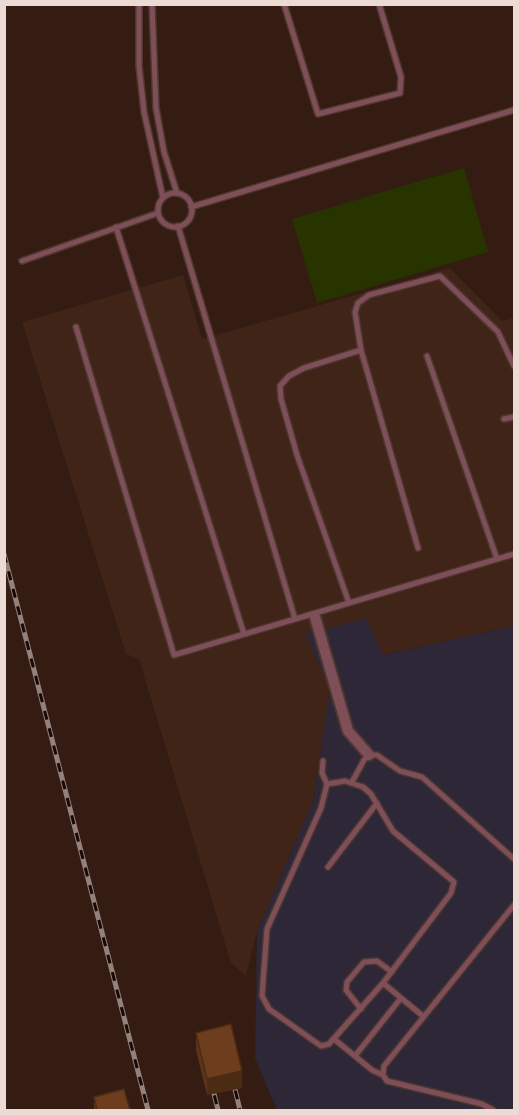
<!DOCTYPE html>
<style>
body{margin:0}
#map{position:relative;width:519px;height:1115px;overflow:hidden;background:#341c13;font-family:"Alegreya Sans",sans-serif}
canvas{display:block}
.frame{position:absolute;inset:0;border:6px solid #ecdbd5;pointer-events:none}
</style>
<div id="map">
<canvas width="519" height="1115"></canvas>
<div class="frame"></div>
</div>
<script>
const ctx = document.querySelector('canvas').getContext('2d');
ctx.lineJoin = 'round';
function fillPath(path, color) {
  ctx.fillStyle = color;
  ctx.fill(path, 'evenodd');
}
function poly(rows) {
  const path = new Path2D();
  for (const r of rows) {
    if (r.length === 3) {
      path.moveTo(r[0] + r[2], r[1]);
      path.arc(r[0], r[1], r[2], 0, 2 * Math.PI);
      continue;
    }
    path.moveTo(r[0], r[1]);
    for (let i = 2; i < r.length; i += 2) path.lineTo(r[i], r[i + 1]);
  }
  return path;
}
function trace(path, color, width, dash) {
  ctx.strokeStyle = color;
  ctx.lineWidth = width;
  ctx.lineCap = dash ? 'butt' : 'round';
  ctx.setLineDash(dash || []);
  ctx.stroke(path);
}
fillPath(poly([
 [450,268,502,321,514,318,514,626,382,655,330,688,313,801,257,931,246,976,231,963,139,659,126,654,22,322,183,275,202,339]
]), '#412418');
fillPath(poly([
 [366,618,383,655,514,626,514,1110,277,1110,255,1058,257,931,313,801,330,688,305,634]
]), '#2e2737');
fillPath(poly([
 [464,168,488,252,317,303,292,219]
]), '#283400');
const service = poly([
 [139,4,139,66,144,112,163,198],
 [152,4,156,108,164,152,177,193],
 [284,4,318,114,400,93,401,77,379,4],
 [175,210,17],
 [191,207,514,110],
 [178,226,295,619],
 [116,227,244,634],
 [22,261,158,213],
 [76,327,174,655,514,554],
 [427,356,497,559],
 [504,419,514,417],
 [418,548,361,350,355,312,358,303,369,295,440,276,498,332,514,366],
 [349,603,297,455,281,399,280,386,289,376,304,368,361,350],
 [323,761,322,773,327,784,321,808,267,929,262,996,269,1009,321,1046,329,1044,383,983,451,893,454,882,393,831,371,794,363,787,345,781,327,784],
 [352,782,364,760,369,755,377,755,400,771,422,777,514,859],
 [328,867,377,803],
 [383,983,424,1017],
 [361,1009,346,990,347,982,364,962,377,961,392,972],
 [334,1039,372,1070,383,1075],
 [355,1056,401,998],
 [493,1110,482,1104,387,1081,383,1075,384,1066,514,905]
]);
const minor = poly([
 [315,617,348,731,369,755]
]);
trace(service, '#4e372e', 8);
trace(minor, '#4e372e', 14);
trace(service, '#7e4f59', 5);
trace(minor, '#7e4f59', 10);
const rail = poly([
 [4,554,148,1110],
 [231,1073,240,1110],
 [210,1078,218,1110]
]);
trace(rail, '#95817a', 5);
trace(rail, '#140a06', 3, [9]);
fillPath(poly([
 [196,1033,242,1088,207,1095,196,1050],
 [94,1097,130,1110,94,1110]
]), '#5e3419');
fillPath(poly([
 [242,1071,242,1088,207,1095,207,1079]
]), '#4c2b14');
const building = poly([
 [231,1024,242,1071,207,1079,196,1033,231,1024],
 [124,1089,130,1110,97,1110,94,1097,124,1089]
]);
fillPath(building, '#6d3d1d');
trace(building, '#4c2b14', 1.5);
</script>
